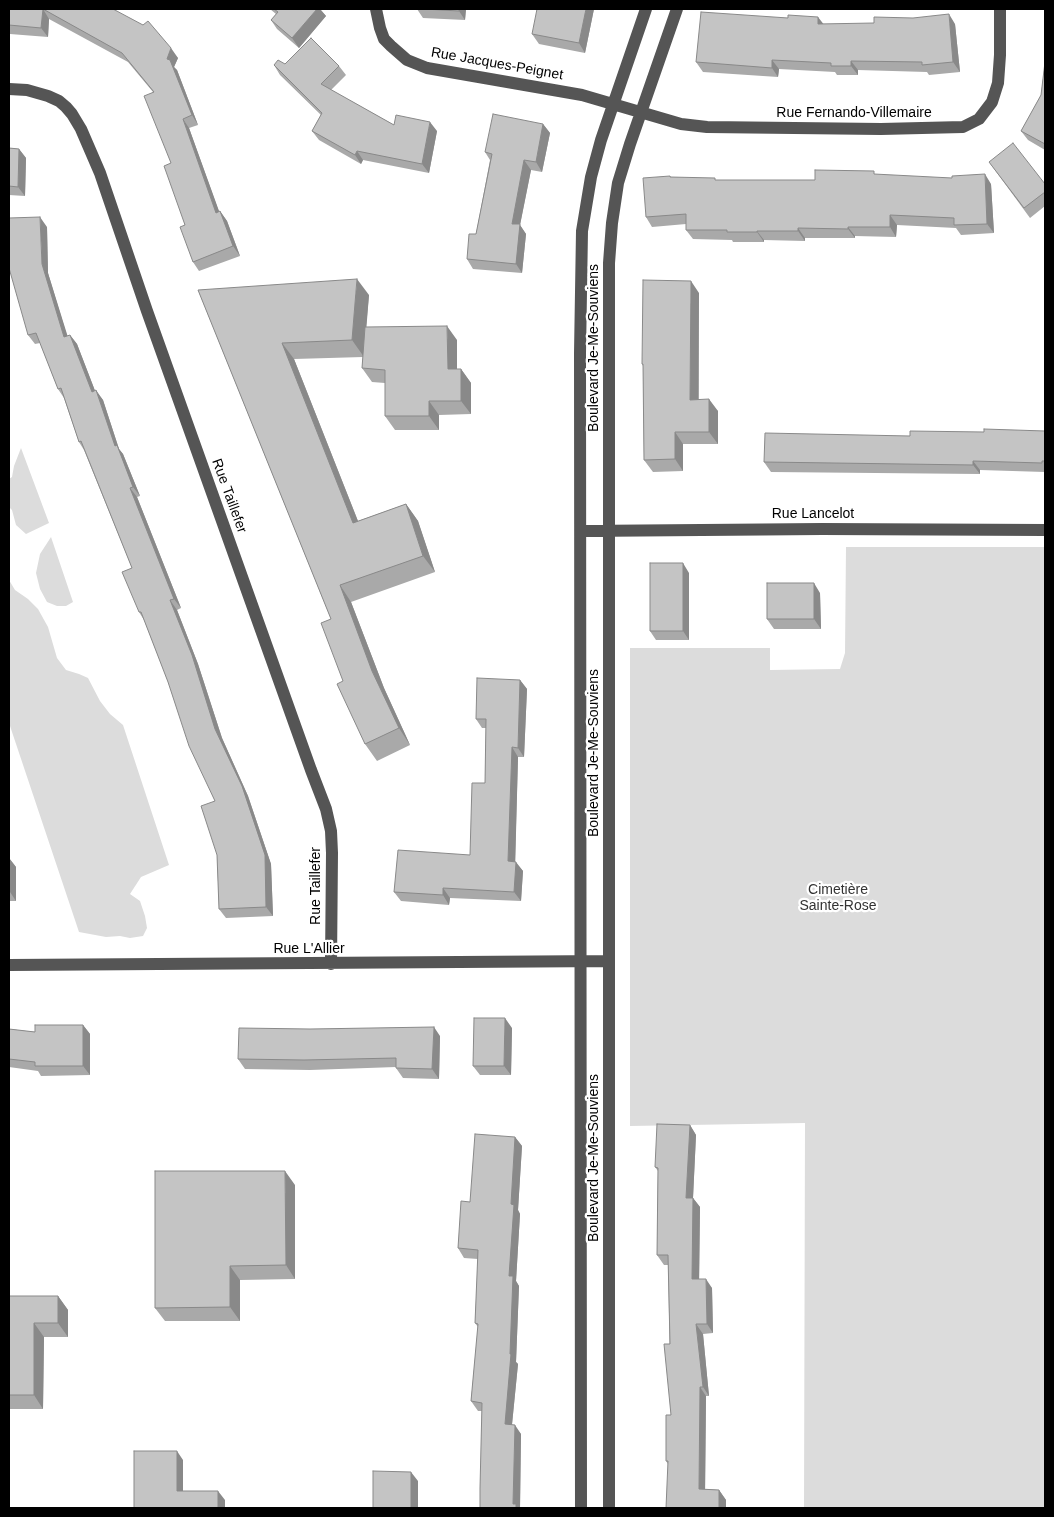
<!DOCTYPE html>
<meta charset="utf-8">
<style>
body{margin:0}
#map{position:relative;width:1054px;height:1517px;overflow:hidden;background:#fff;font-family:Helvetica,sans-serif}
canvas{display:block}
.frame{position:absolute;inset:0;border:10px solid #000;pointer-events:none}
</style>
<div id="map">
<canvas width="1054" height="1517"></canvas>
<div class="frame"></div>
</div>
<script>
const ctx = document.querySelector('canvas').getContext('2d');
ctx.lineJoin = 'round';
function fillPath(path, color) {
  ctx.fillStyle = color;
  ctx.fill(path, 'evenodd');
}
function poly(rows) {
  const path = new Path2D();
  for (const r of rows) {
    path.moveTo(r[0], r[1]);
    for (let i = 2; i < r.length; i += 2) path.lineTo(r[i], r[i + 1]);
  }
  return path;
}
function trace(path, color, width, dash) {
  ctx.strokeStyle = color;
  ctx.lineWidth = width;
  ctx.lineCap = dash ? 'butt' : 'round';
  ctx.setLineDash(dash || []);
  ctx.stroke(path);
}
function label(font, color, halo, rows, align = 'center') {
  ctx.font = font + ' Helvetica,sans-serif';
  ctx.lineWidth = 4.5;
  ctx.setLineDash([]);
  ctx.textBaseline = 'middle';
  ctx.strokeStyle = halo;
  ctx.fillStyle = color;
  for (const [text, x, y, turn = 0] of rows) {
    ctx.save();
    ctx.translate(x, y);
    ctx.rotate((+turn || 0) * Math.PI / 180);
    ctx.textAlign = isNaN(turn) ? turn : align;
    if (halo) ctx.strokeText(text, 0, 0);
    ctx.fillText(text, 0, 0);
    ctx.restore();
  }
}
fillPath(poly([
 [21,448,49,523,26,534,16,525,12,510,9,507,9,479,12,477,14,466],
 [51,537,73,602,66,606,57,606,47,602,40,589,36,573,40,554],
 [846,547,1045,547,1045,1508,804,1508,805,1123,630,1126,630,648,770,648,770,670,840,669,845,653],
 [9,580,15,590,28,599,38,609,48,627,57,658,66,670,79,674,88,678,100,701,110,714,123,725,169,865,141,877,130,894,140,901,145,916,147,928,143,936,130,938,120,936,106,937,79,932,9,723]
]), '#dcdcdc');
trace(poly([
 [376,9,380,28,384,39,391,46,407,60,427,68,582,95,681,124,707,127,881,129,963,127,979,119,992,102,998,83,1000,55,1000,9],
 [9,89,27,90,48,96,59,101,66,107,72,114,81,129,100,173,147,311,311,770,326,809,331,831,332,853,331,964],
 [581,531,822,529,1045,530],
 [9,965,609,961],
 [581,1508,580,353,582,231,591,177,601,140,646,9],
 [609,1508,609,263,612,223,618,183,630,144,677,9]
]), '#555', 12);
fillPath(poly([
 [9,9,113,9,178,58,174,67,177,70,198,125,189,128,219,212,220,211,227,221,240,256,199,271,193,262,171,163,153,92,128,62,49,19,48,37,10,34,9,33],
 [270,9,320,9,326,16,299,48,277,29,271,20,276,14],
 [417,9,466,9,465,20,423,18],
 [594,9,585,53,539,44,532,34],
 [823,24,955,24,960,72,929,75,927,72,858,70,858,75,837,75,835,72,779,69,778,77,703,72,696,62],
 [1045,62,1045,150,1028,140,1021,131,1041,95],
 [285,64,339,66,346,75,331,90,394,125,437,131,429,173,363,160,361,164,319,140,312,131,321,115,280,75,274,65],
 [543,124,550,133,542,172,531,170,520,225,526,234,522,273,473,269,467,259,476,234,490,160,485,152],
 [9,148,19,149,26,158,25,196,9,195],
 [989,162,1045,184,1045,206,1030,218],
 [876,175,991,184,994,233,961,235,956,228,897,225,896,237,855,236,855,238,805,238,805,241,764,240,764,242,733,242,732,240,693,239,686,230,686,224,652,227,646,217,670,176,671,177,716,180,815,180],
 [47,227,48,273,67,336,70,335,77,344,95,391,103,400,119,449,123,454,140,496,137,497,181,608,177,610,198,664,222,738,248,796,271,864,273,916,226,918,219,909,215,801,144,620,139,612,132,568,84,450,79,442,64,398,58,389,40,343,35,344,28,335],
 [198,290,369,295,366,327,457,340,457,369,461,369,471,383,471,414,439,415,439,430,395,430,385,416,385,383,372,382,362,368,363,357,294,359,358,521,406,504,418,521,435,572,351,602,384,688,410,745,377,761,365,744,343,681,331,619],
 [699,293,699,400,718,411,718,444,683,444,683,471,653,472,644,460,643,366,642,364],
 [1045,431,1045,472,980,470,980,474,771,472,764,462,910,436,984,432],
 [689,573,689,640,656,640,650,631],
 [820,593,821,629,774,629,767,619],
 [520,680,527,689,524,757,518,757,515,862,523,871,521,901,450,898,449,905,401,901,394,892,470,855,485,783,486,728,482,728,476,719],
 [9,858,16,867,16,901,9,901],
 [83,1025,90,1034,90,1075,41,1076,38,1071,9,1067,9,1029,35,1032],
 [512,1028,511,1075,480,1075,473,1066],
 [440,1036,439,1079,403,1078,396,1068,396,1067,310,1070,245,1069,238,1059],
 [690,1125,696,1135,693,1198,700,1207,699,1279,712,1288,713,1333,703,1334,709,1396,706,1396,705,1489,719,1490,726,1500,726,1508,668,1464,666,1461,671,1415,668,1265,664,1265,657,1255,658,1171,655,1167],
 [515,1137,522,1146,518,1210,520,1214,516,1281,519,1286,516,1362,518,1364,512,1425,521,1434,520,1508,480,1508,482,1411,478,1411,471,1401,478,1327,475,1323,478,1259,464,1258,458,1248,470,1202],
 [295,1185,295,1279,240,1280,240,1321,165,1321,155,1308],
 [9,1296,58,1296,68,1310,68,1337,44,1337,43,1409,9,1409]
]), '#a9a9a9');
fillPath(poly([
 [43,9,49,19,48,37,41,28],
 [317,9,320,9,326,16,299,48,292,38],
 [459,9,466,9,465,20,459,11],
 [586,9,594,9,585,53,579,43],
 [949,14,955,24,960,72,953,62],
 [818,17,825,26,818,24],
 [171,48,178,58,174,67,177,70,198,125,192,115,167,59],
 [772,60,779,69,778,77,772,68],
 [851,61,858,70,858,75,851,66],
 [183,119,189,128,223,222,216,213],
 [430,122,437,131,429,173,422,164],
 [543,124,550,133,542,172,536,162],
 [19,149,26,158,25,196,18,187],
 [357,151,363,160,361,164,355,155],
 [524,160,531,170,520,225,526,234,522,273,516,264,512,224],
 [985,174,991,184,994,233,987,224],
 [220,211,227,221,240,256,233,246],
 [890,215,897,225,896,237,890,227],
 [40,217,47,227,48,273,71,347,64,337,42,264],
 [848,227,855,236,855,238,848,229],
 [798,228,805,238,805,241,798,231],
 [757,231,764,240,764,242,757,232],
 [357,279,369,295,364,357,352,340],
 [691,281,699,293,698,412,690,400],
 [447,326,457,340,457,383,448,369],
 [70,335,77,344,99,401,92,392],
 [282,343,294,359,365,539,353,523],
 [461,369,471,383,471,414,461,401],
 [96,390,103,400,119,449,123,454,140,496,133,487,115,446],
 [709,399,718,411,718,444,709,432],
 [429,401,439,415,439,430,429,416],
 [675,432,683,444,683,471,675,459],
 [973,461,980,470,980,474,973,465],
 [130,488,137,497,181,608,174,599],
 [406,504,418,521,435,572,423,556],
 [683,563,689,573,689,640,683,631],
 [814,583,820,593,821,629,814,619],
 [340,585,351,602,384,688,410,745,399,728,372,671],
 [170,600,177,610,198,664,222,738,248,796,271,864,273,916,266,907,215,729],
 [520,680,527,689,524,757,518,748],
 [512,747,518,757,515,871,508,861],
 [9,858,16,867,16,901,10,892],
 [516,862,523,871,521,901,514,892],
 [443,888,450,898,449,905,443,895],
 [505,1018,512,1028,511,1075,504,1066],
 [83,1025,90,1034,90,1075,83,1066],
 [434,1027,440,1036,439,1079,432,1069],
 [690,1125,696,1135,693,1198,700,1207,699,1289,692,1279,686,1198],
 [515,1137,522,1146,518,1210,520,1214,516,1281,519,1286,516,1362,518,1364,511,1434,505,1424,510,1354,509,1276,511,1204],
 [285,1171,295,1185,295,1279,286,1265],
 [230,1266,240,1280,240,1321,230,1307],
 [706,1279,712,1288,713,1333,707,1324],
 [58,1296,68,1310,68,1337,58,1323],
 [34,1323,44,1337,43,1409,34,1395],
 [696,1324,703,1334,709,1396,703,1387],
 [700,1387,706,1396,705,1499,699,1489],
 [515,1425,521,1434,520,1508,516,1508,513,1504],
 [177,1451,183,1460,183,1500,177,1491],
 [411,1472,418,1481,418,1508,411,1508],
 [719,1490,726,1500,726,1508,719,1508],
 [218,1491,225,1500,225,1508,218,1508]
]), '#898989');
const building = poly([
 [9,9,113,9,143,25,148,21,171,48,167,59,170,60,192,115,183,119,216,213,220,211,233,246,193,262,180,227,185,225,164,166,171,163,144,96,154,92,122,53,43,9,41,28,9,25,9,9],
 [274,9,317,9,292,38,271,20,278,12,274,9],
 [424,9,459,9,459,11,424,9],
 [537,9,586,9,579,43,532,34,537,9],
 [701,12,788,18,788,15,818,17,818,24,874,23,874,17,913,18,949,14,953,62,922,65,922,62,851,61,851,66,831,66,831,63,772,60,772,68,696,62,701,12],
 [311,38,339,66,321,84,394,125,396,115,430,122,422,164,357,151,355,155,312,131,322,113,274,65,278,60,285,64,311,38],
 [1045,62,1045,144,1021,131,1041,95,1045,62],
 [493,114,543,124,536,162,524,160,512,224,520,224,516,264,467,259,469,234,476,234,492,154,485,152,493,114],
 [1013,143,1045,184,1045,192,1024,208,989,162,1013,143],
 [9,148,19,149,18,187,9,186,9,148],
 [815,170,874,171,874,174,952,178,952,176,985,174,987,224,954,225,954,218,890,215,890,227,848,227,848,229,798,228,798,231,757,231,757,232,727,232,727,230,686,230,686,214,646,217,643,178,670,176,670,177,715,178,715,180,815,180,815,170],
 [40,217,42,264,64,337,70,335,92,392,96,390,115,446,117,445,133,487,130,488,174,599,170,600,192,655,215,729,242,786,265,855,266,907,219,909,217,855,201,806,215,801,189,746,168,682,141,612,139,612,122,572,132,568,81,441,79,442,61,388,58,389,36,333,28,335,9,268,9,218,40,217],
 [357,279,352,340,282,343,353,523,406,504,423,556,340,585,372,671,399,728,365,744,337,684,343,681,321,623,331,619,198,290,357,279],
 [643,280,691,281,690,400,709,399,709,432,675,432,675,459,644,460,643,364,642,364,643,280],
 [447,326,448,369,461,369,461,401,429,401,429,416,385,416,385,370,362,368,365,327,447,326],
 [984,429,1045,431,1045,461,1042,461,1042,463,973,461,973,465,764,462,765,433,910,436,910,431,984,432,984,429],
 [650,563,683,563,683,631,650,631,650,563],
 [767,583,814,583,814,619,767,619,767,583],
 [477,678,520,680,518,748,512,747,508,861,516,862,514,892,443,888,443,895,394,892,398,850,470,855,472,783,485,783,486,719,476,719,477,678],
 [9,858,10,892,9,892,9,858],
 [474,1018,505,1018,504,1066,473,1066,474,1018],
 [35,1025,83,1025,83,1066,35,1066,35,1062,9,1059,9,1029,35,1032,35,1025],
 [434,1027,432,1069,396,1068,396,1058,304,1060,238,1059,239,1028,310,1029,434,1027],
 [657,1124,690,1125,686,1198,693,1198,692,1279,706,1279,707,1324,696,1324,703,1387,700,1387,699,1489,719,1490,719,1508,666,1508,668,1461,666,1461,666,1415,671,1415,664,1344,670,1344,668,1255,657,1255,658,1168,655,1167,657,1124],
 [475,1134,515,1137,511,1204,514,1205,509,1276,513,1276,510,1354,511,1354,505,1424,515,1425,513,1504,516,1504,516,1508,480,1508,480,1488,482,1403,471,1401,478,1324,475,1323,478,1250,458,1248,461,1201,470,1202,475,1134],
 [155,1171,285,1171,286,1265,230,1266,230,1307,155,1308,155,1171],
 [9,1296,58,1296,58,1323,34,1323,34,1395,9,1395,9,1296],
 [134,1451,177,1451,177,1491,218,1491,218,1508,134,1508,134,1451],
 [373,1471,411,1472,411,1508,373,1508,373,1471]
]);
fillPath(building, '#c4c4c4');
trace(building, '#898989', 1);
label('14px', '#000', '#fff', [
 ["Rue Jacques-Peignet",497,64,10],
 ["Rue Fernando-Villemaire",854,113],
 ["Boulevard Je-Me-Souviens",594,348,-90],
 ["Rue Taillefer",229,496,70],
 ["Rue Lancelot",813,514],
 ["Boulevard Je-Me-Souviens",594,753,-90],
 ["Rue Taillefer",316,886,-90],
 ["Rue L'Allier",309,949],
 ["Boulevard Je-Me-Souviens",594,1158,-90]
]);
label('14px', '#333', '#fff', [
 ["Cimetière",838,890],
 ["Sainte-Rose",838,906]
]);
</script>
